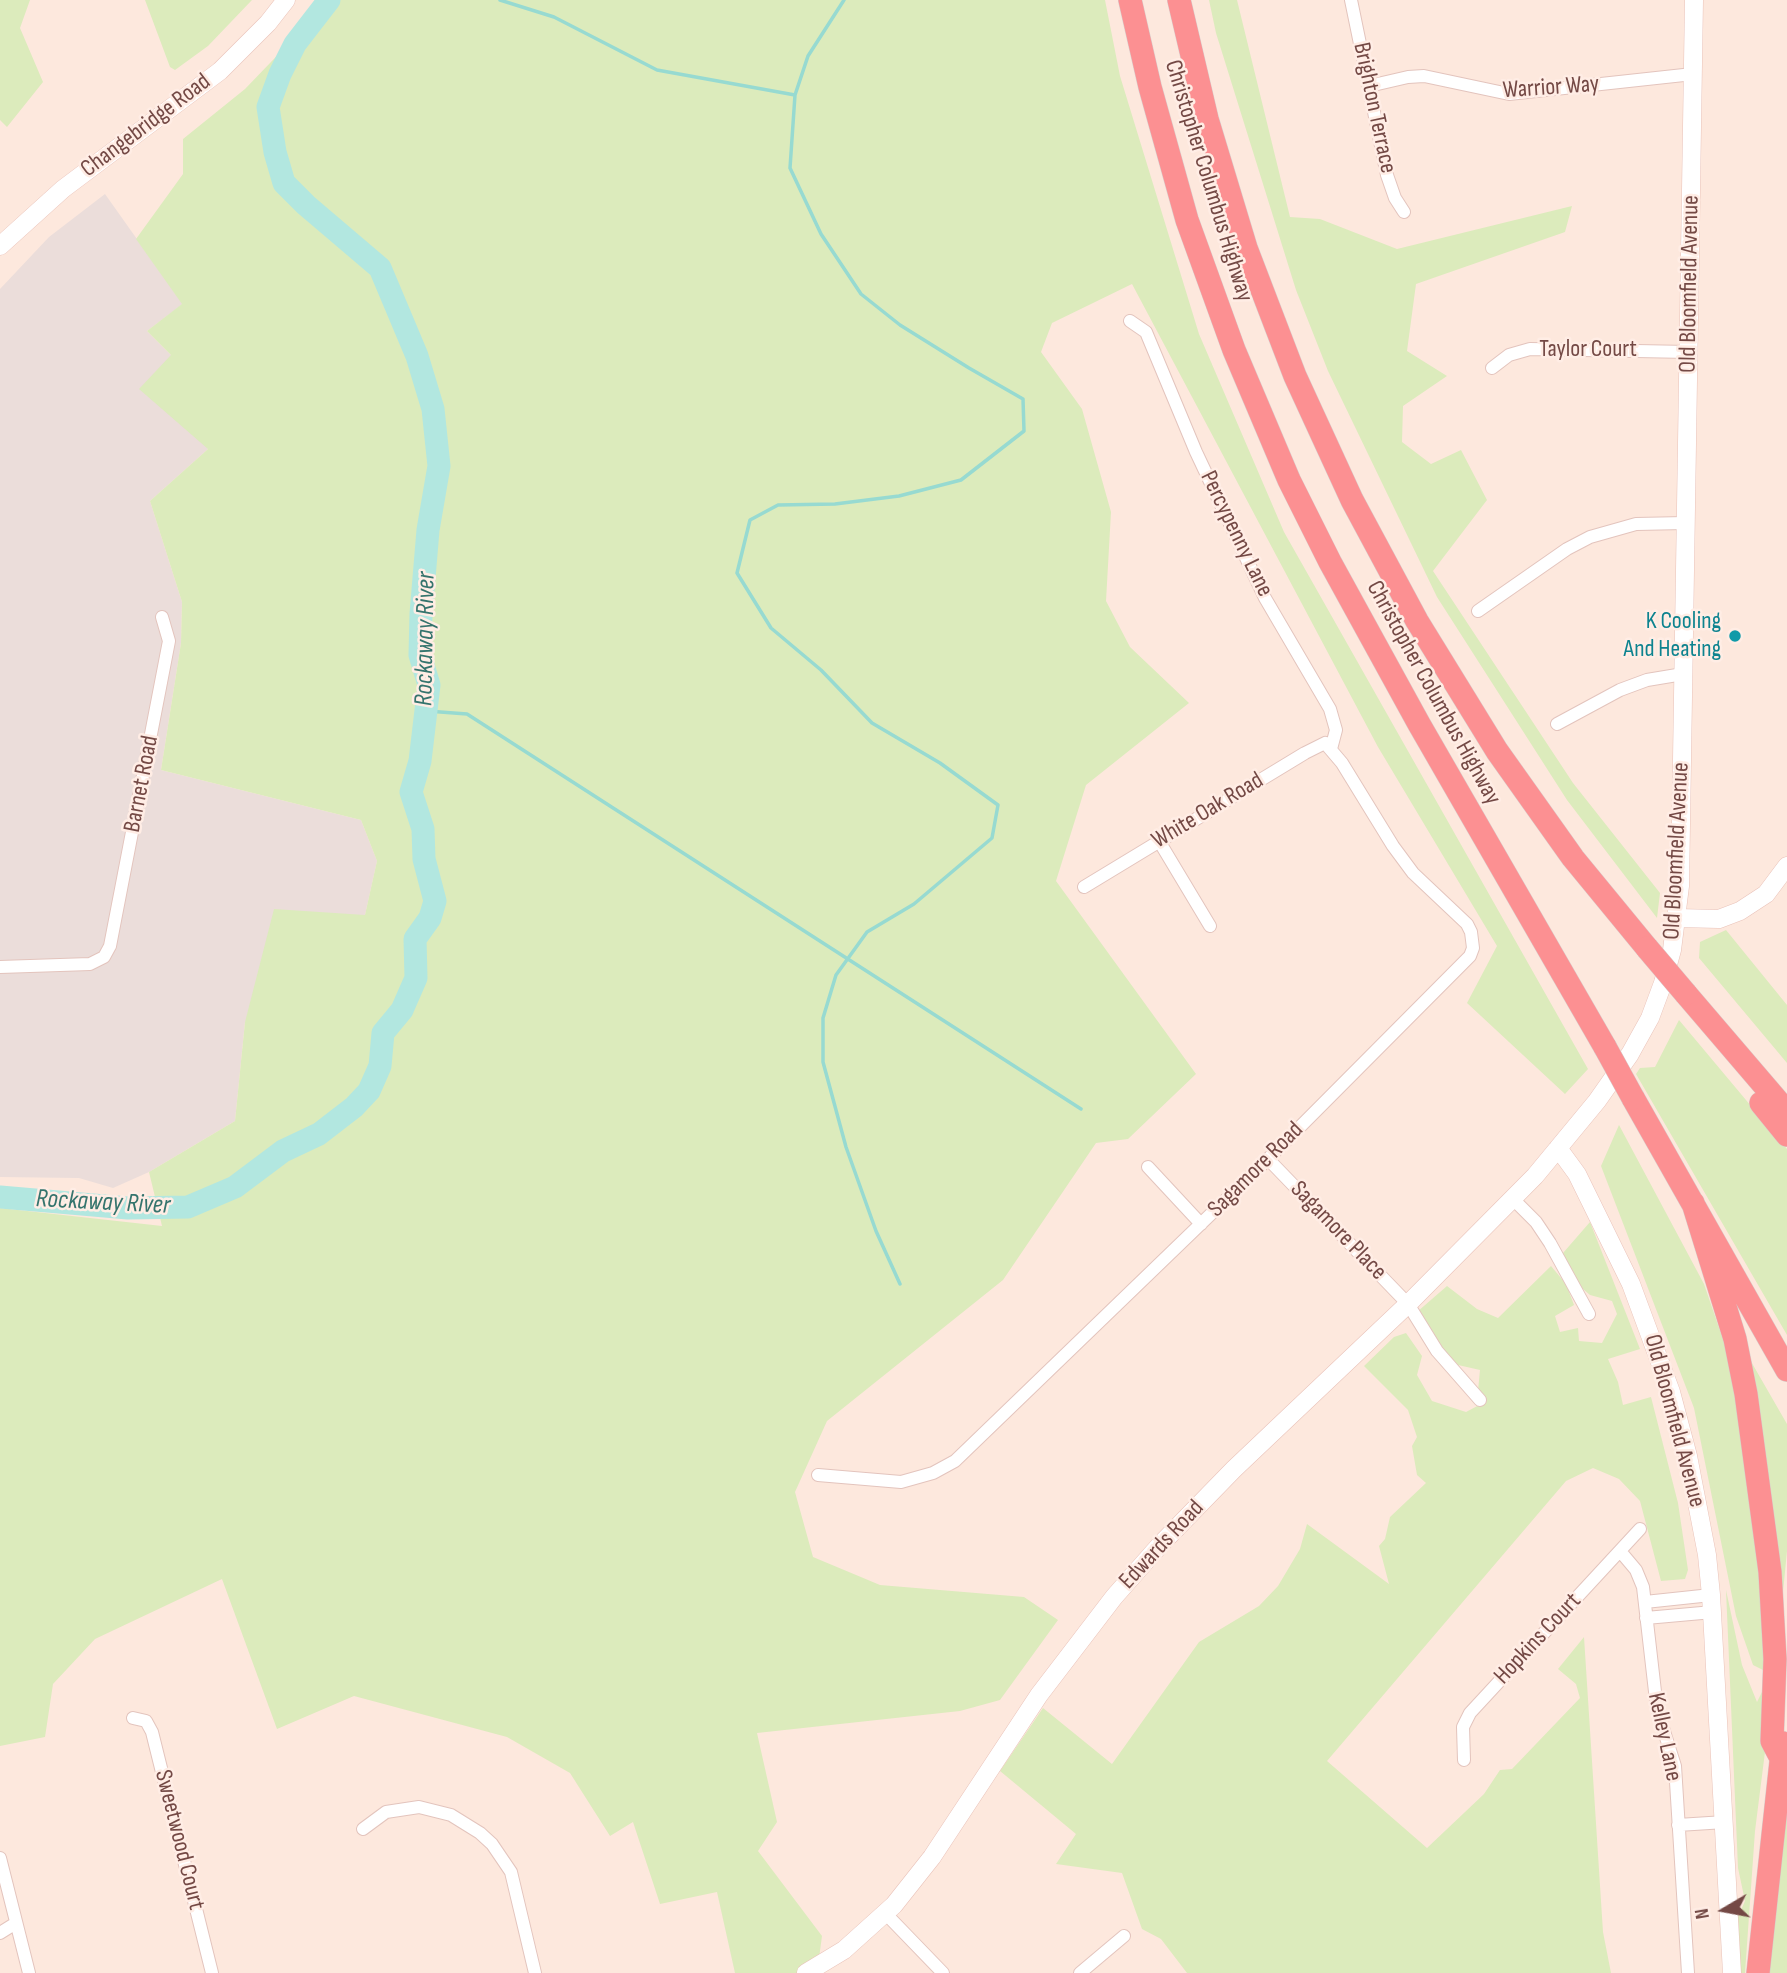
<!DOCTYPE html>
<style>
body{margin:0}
#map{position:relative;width:1787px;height:1973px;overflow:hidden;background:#fde8dd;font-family:"Sofia Sans Condensed",sans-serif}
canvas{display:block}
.north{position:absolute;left:1689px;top:1875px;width:70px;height:70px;-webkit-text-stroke:5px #ffede5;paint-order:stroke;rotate:260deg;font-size:19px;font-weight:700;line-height:28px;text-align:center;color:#744945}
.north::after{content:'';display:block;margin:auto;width:24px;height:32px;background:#744945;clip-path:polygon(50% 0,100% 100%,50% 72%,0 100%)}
</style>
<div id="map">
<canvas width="1787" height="1973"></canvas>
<div class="north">N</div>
</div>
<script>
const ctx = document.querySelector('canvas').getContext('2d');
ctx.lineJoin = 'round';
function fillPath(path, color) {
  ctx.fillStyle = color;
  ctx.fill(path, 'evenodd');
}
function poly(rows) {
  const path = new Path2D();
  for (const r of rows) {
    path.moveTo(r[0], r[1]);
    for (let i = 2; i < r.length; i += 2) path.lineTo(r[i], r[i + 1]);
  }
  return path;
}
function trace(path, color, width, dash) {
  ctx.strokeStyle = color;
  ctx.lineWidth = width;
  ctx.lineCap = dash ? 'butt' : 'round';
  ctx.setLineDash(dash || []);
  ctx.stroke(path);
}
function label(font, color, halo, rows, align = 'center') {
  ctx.font = font + ' "Sofia Sans Condensed",sans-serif';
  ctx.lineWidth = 5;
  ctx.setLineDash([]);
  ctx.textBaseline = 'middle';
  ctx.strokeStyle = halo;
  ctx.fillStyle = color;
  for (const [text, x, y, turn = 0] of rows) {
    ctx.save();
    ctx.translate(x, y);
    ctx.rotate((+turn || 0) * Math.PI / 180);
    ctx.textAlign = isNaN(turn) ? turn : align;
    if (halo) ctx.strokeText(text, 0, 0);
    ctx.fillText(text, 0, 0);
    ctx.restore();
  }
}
fillPath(poly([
 [105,194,183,304,147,331,171,355,208,449,150,501,182,602,181,643,161,770,361,820,377,861,365,915,245,1022,235,1121,149,1172,113,1188,79,1178,0,1177,0,289,49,237]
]), '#ebddda');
fillPath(poly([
 [0,0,30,0,20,28,43,82,7,127,0,120],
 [145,0,252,0,208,46,175,70,170,67],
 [316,0,1105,0,1120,76,1199,334,1284,532,1588,1069,1565,1094,1467,1003,1497,946,1378,747,1132,284,1052,323,1041,352,1082,409,1111,512,1106,601,1130,647,1189,703,1086,785,1056,881,1196,1074,1128,1139,1096,1143,1003,1280,827,1421,795,1492,813,1557,880,1585,1024,1597,1058,1620,1000,1700,960,1711,757,1733,777,1822,758,1851,822,1936,817,1973,735,1973,717,1892,660,1904,633,1822,610,1836,570,1773,507,1737,354,1696,277,1729,222,1579,95,1639,53,1684,45,1737,0,1746,0,1208,162,1226,149,1172,235,1121,245,1022,274,909,365,915,377,861,361,820,161,770,181,643,182,602,150,501,208,449,139,389,171,355,147,331,182,304,136,239,183,174,183,139,245,89,295,37],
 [1209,0,1237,0,1290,217,1320,219,1397,249,1572,206,1565,232,1416,284,1407,351,1447,376,1403,406,1402,442,1431,464,1461,450,1487,500,1433,571,1573,783,1660,893,1657,918,1567,800,1437,597,1328,371,1296,290,1216,33],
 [1726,930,1787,1005,1787,1063,1699,958,1700,942],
 [1679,1020,1787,1149,1787,1335,1636,1074,1640,1068,1655,1067],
 [1619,1125,1704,1284,1728,1354,1742,1436,1763,1598,1765,1671,1753,1665,1736,1616,1694,1408,1601,1166],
 [1590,1222,1640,1349,1608,1359,1618,1382,1623,1405,1651,1397,1678,1503,1688,1570,1685,1579,1661,1581,1640,1501,1619,1479,1593,1468,1566,1481,1327,1761,1427,1848,1484,1794,1500,1770,1512,1769,1580,1698,1576,1684,1558,1669,1584,1637,1603,1932,1611,1973,1187,1973,1161,1939,1142,1929,1122,1873,1056,1864,1076,1834,1000,1771,1043,1708,1112,1764,1199,1642,1259,1606,1278,1586,1300,1549,1307,1524,1389,1584,1379,1546,1385,1539,1390,1517,1426,1483,1417,1475,1412,1446,1417,1437,1408,1410,1364,1366,1394,1337,1406,1333,1422,1356,1417,1375,1432,1401,1466,1412,1483,1403,1478,1391,1480,1370,1445,1362,1417,1312,1447,1286,1477,1309,1498,1318,1551,1266,1566,1284,1574,1305,1555,1316,1560,1332,1578,1328,1579,1341,1602,1343,1617,1314,1612,1301,1590,1295,1576,1283,1563,1253],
 [1749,1358,1787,1424,1787,1551,1783,1592],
 [1726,1590,1742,1665,1757,1702,1768,1680,1766,1744,1755,1831,1745,1973,1739,1973,1737,1919,1745,1901,1738,1868],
 [1787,1789,1787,1973,1767,1973]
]), '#dcebbc');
trace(poly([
 [500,0,554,17,657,70,795,95],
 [844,0,808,56,795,95,790,168,821,234,861,294,900,325,969,368,1023,399,1024,431,961,480,899,496,835,504,778,505,750,520,737,573,771,628,821,670,872,723,940,763,998,805,992,838,914,904,867,932,836,975,823,1018,823,1062,846,1147,876,1231,900,1284],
 [427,711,467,714,1081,1109]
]), '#97dad1', 3.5);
trace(poly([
 [0,1197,128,1208,188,1207,235,1187,283,1151,319,1134,354,1107,369,1091,380,1066,383,1033,402,1010,416,978,415,939,430,918,435,901,424,859,423,829,411,792,420,761,429,685,420,655,421,614,428,530,439,466,433,409,417,356,380,268,306,205,284,183,275,152,268,107,280,74,295,44,329,0]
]), '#b2e7e0', 23);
const street = poly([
 [1351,0,1387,175,1395,198,1404,212],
 [1369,86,1408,77,1424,76,1509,94,1693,74],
 [1130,321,1146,332,1196,452,1265,598,1330,709,1336,730,1331,749],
 [1492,368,1509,355,1530,349,1689,352],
 [1478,611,1567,549,1590,537,1636,524,1685,523],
 [1557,724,1620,690,1647,680,1683,674],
 [1159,841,1210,926],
 [0,967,90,964,104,957,110,946,169,641,162,617],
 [1268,1159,1408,1304,1437,1351,1480,1400],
 [1148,1167,1201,1224],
 [1513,1199,1536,1222,1550,1243,1589,1314],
 [818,1475,901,1482,933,1473,955,1461,1268,1159,1470,956,1473,948,1471,932,1467,924,1413,873,1393,846,1342,763,1325,743,1305,753,1084,887],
 [1620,1551,1636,1570,1643,1587,1657,1709,1675,1766,1688,1973],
 [1645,1602,1711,1595],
 [1646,1618,1713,1612],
 [133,1718,146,1721,152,1732,212,1973],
 [1464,1760,1463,1727,1470,1713,1640,1529],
 [1678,1825,1725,1822],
 [363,1829,386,1812,419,1807,451,1815,480,1833,492,1844,511,1872,535,1973],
 [0,1858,29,1973],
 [886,1914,943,1973],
 [0,1933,16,1923],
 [1080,1973,1124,1936]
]);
const secondary = poly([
 [0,246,63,189,220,71,268,23,286,0],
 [1677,918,1719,919,1740,911,1766,894,1787,866],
 [1558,1148,1577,1174,1631,1284,1671,1392,1688,1456,1707,1555,1711,1595,1732,1973],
 [806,1973,844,1950,894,1905,932,1857,1039,1695,1114,1597,1159,1546,1234,1469,1408,1304,1535,1176,1597,1101,1630,1054,1650,1018,1663,983,1672,950,1680,886,1694,0]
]);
const highway = poly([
 [1130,0,1150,87,1187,220,1234,350,1289,480,1330,562,1419,724,1605,1047],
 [1179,0,1207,119,1246,248,1295,376,1352,500,1417,621,1497,751,1573,858,1647,948],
 [1686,994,1787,1112],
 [1633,1098,1787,1370],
 [1761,1103,1787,1135],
 [1693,1203,1735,1339,1746,1394,1770,1572,1775,1659,1772,1741,1781,1758],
 [1758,1973,1783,1743]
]);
trace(street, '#e3c4bd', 14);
trace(secondary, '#e9c2b9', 19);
trace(highway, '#d8cccb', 24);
trace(street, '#fff', 12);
trace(secondary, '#fff', 18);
trace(highway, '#fc9092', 23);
const highwayBridge = poly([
 [1647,948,1686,994],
 [1605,1047,1633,1098]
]);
trace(highwayBridge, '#d8cccb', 24, []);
trace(highwayBridge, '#fc9092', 23);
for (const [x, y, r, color] of [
 [1735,636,7,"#0f9aa8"]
]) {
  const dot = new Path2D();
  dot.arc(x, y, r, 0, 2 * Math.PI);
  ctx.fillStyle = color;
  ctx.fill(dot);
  trace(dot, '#ffede5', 2.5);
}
label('24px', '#744945', '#ffede5', [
 ["Warrior Way",1551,88,-4],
 ["Brighton Terrace",1374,108,78],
 ["Changebridge Road",146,126,-37],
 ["Christopher Columbus Highway",1208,181,73],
 ["Old Bloomfield Avenue",1690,284,-89],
 ["Taylor Court",1588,350],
 ["Percypenny Lane",1236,534,64],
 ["Christopher Columbus Highway",1433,693,61],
 ["Barnet Road",142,784,-79],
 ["White Oak Road",1208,811,-31],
 ["Old Bloomfield Avenue",1677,851,-87],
 ["Sagamore Road",1256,1170,-45],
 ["Sagamore Place",1338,1231,46],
 ["Old Bloomfield Avenue",1674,1421,75],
 ["Edwards Road",1162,1545,-47],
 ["Hopkins Court",1538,1639,-47],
 ["Kelley Lane",1664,1737,78],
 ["Sweetwood Court",179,1840,76]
]);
label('24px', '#0d838f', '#ffede5', [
 ["K Cooling",1721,622],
 ["And Heating",1721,650]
], 'right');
label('italic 26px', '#35746d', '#ffede5', [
 ["Rockaway River",426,639,-89],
 ["Rockaway River",103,1203,3]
]);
</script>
